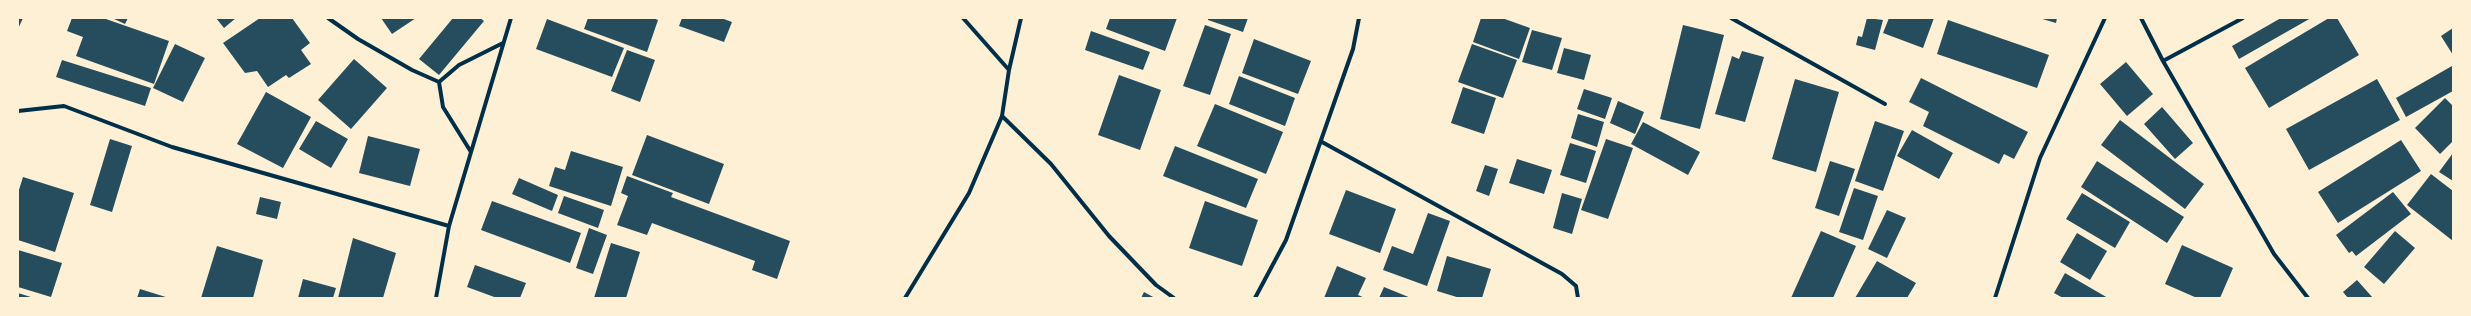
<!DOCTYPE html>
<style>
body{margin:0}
#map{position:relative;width:2471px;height:316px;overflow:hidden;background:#fdf0d5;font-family:"PT Sans",sans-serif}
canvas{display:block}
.frame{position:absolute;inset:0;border:19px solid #fdf0d5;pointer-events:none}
</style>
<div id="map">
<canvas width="2471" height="316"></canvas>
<div class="frame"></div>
</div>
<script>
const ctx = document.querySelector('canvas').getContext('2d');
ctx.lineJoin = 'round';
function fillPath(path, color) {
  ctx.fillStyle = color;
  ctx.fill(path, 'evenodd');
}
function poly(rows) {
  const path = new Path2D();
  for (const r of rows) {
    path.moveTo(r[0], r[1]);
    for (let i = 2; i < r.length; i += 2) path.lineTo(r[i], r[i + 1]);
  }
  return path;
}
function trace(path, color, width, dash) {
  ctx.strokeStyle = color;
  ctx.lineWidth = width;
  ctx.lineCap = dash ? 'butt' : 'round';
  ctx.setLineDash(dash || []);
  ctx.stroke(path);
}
fillPath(poly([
 [18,18,23,18,18,29],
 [72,18,103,18,169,41,154,84,76,56,83,37,67,31],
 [112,18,128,18,125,24],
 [216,18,236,18,224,28],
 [260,18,292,18,310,43,301,50,311,64,289,78,286,75,268,87,257,71,245,73,223,43],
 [381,18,416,18,392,34],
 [453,18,480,18,484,21,439,75,419,59],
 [588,18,653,18,658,20,647,52,584,29],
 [682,18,721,18,732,22,724,42,679,26],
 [1110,18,1177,18,1165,51,1106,29],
 [1208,18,1248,18,1243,32,1208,20],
 [1481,18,1502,18,1530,28,1519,59,1473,42],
 [1867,18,1883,20,1875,50,1856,45,1858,36,1862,37],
 [1889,18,1934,18,1923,48,1883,33],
 [2039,18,2057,18,2056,23],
 [2281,18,2311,18,2239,59,2232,46],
 [2329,18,2337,18,2359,55,2269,108,2245,68],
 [547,19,624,48,612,77,536,49],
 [1948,20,2049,55,2037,88,1937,54],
 [1205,25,1231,34,1210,95,1183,86],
 [1683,25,1724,35,1700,129,1660,119],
 [2453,28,2453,55,2441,36],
 [1532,30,1562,38,1552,70,1522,62],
 [1091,31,1150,52,1143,70,1085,50],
 [1254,39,1311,61,1298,94,1242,73],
 [175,44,205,58,183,102,153,88],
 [1472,44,1517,60,1503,98,1458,82],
 [1564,48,1591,55,1584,80,1557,73],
 [627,50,655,60,640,102,611,91],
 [1742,51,1764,57,1745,122,1715,114,1732,56,1739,59],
 [354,59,387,88,351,129,318,100],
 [62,60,151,88,145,106,56,77],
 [2126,62,2153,94,2127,116,2100,84],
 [2452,66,2453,91,2406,117,2396,98],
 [1119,75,1161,90,1140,150,1098,135],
 [1239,76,1295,98,1285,126,1229,104],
 [1921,78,2028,132,2014,159,2004,154,1999,164,1923,126,1929,112,1909,102],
 [1795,79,1839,92,1816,172,1772,159],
 [2377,79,2400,120,2309,170,2286,129],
 [1463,87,1496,98,1484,134,1451,123],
 [1584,89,1612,98,1605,119,1577,109],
 [266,92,311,117,283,168,237,144],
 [2445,98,2453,106,2453,141,2440,154,2415,128],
 [1618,101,1644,112,1635,134,1610,123],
 [1215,104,1283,132,1266,174,1197,146],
 [2162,107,2193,143,2175,159,2144,124],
 [1578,114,1604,122,1597,147,1571,138],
 [2120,120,2204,184,2185,209,2101,145],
 [316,121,348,139,331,168,299,149],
 [1875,121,1904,131,1883,191,1855,181],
 [1643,122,1700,152,1688,175,1631,144],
 [1912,130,1953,153,1939,179,1897,156],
 [647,135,724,164,709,204,632,175],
 [368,136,420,149,410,186,359,173],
 [110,139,132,146,112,212,90,205],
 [1606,139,1633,148,1608,219,1581,210],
 [2401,140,2421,171,2338,223,2318,192],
 [1570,143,1596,151,1586,183,1560,175],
 [1175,146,1258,179,1246,208,1163,176],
 [571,151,623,167,611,206,549,186,555,167,565,170],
 [2453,153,2453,181,2439,172],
 [1517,159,1552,170,1544,194,1509,183],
 [1830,161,1855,169,1839,216,1815,208],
 [2097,161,2184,217,2167,243,2081,187],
 [1485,165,1498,169,1489,196,1476,191],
 [2431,174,2453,191,2453,241,2407,205],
 [627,176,673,193,671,197,790,241,777,279,752,270,755,261,652,223,647,235,617,225,628,196,621,193],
 [23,177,74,193,55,252,18,240,18,193],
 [519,178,558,195,552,211,512,194],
 [1854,188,1878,196,1863,240,1839,232],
 [1346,190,1396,209,1380,253,1329,234],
 [2393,192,2411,214,2356,256,2352,251,2349,253,2336,235],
 [1562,193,1582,199,1572,234,1553,228],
 [2082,193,2130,222,2115,248,2066,219],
 [564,196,604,210,598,228,558,213],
 [260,197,281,202,277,219,256,214],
 [492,201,581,233,570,263,481,230],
 [1205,201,1258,220,1242,266,1189,248],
 [1887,210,1906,218,1887,258,1868,249],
 [1428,213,1450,221,1427,286,1383,270,1392,246,1413,254],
 [589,228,607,235,593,274,576,268],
 [1821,231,1856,246,1833,298,1791,298],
 [2395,231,2415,248,2384,284,2364,267],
 [2077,233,2107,251,2090,280,2060,262],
 [353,238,396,253,383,298,338,298],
 [611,243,640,252,626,298,594,298],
 [2182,245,2233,268,2220,298,2197,298,2165,284],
 [217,246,263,260,253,298,201,298],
 [18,250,62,263,51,297,18,287],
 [1447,256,1491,269,1482,298,1460,298,1437,291],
 [1877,261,1916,283,1907,298,1855,298],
 [475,265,526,283,520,298,497,298,467,287],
 [1337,266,1366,278,1358,295,1365,298,1324,298],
 [2065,273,2108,298,2063,298,2054,293],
 [303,279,336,288,333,298,298,298],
 [2357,280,2373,298,2348,298,2343,292],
 [1384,287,1411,298,1379,298],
 [140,289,169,298,137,298],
 [1144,292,1155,298,1141,298],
 [18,293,34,298,18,298]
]), '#264d5e');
trace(poly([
 [328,18,358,39,412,70,439,82],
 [963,18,1009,70],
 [1731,18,1885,104],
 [2141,18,2163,61,2274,254,2308,298],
 [2163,61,2243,18],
 [439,82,443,107,471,152],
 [439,82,459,65,503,43],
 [18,111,64,106,172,147,449,226],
 [1002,116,1051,164,1109,236,1156,285,1174,298],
 [1322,142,1562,274,1576,286,1578,298],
 [436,298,449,226,511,18],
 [905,298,969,193,1002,116,1009,70,1021,18],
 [1255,298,1286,240,1353,49,1359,18],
 [1995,298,2040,158,2105,18]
]), '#003049', 4);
</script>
